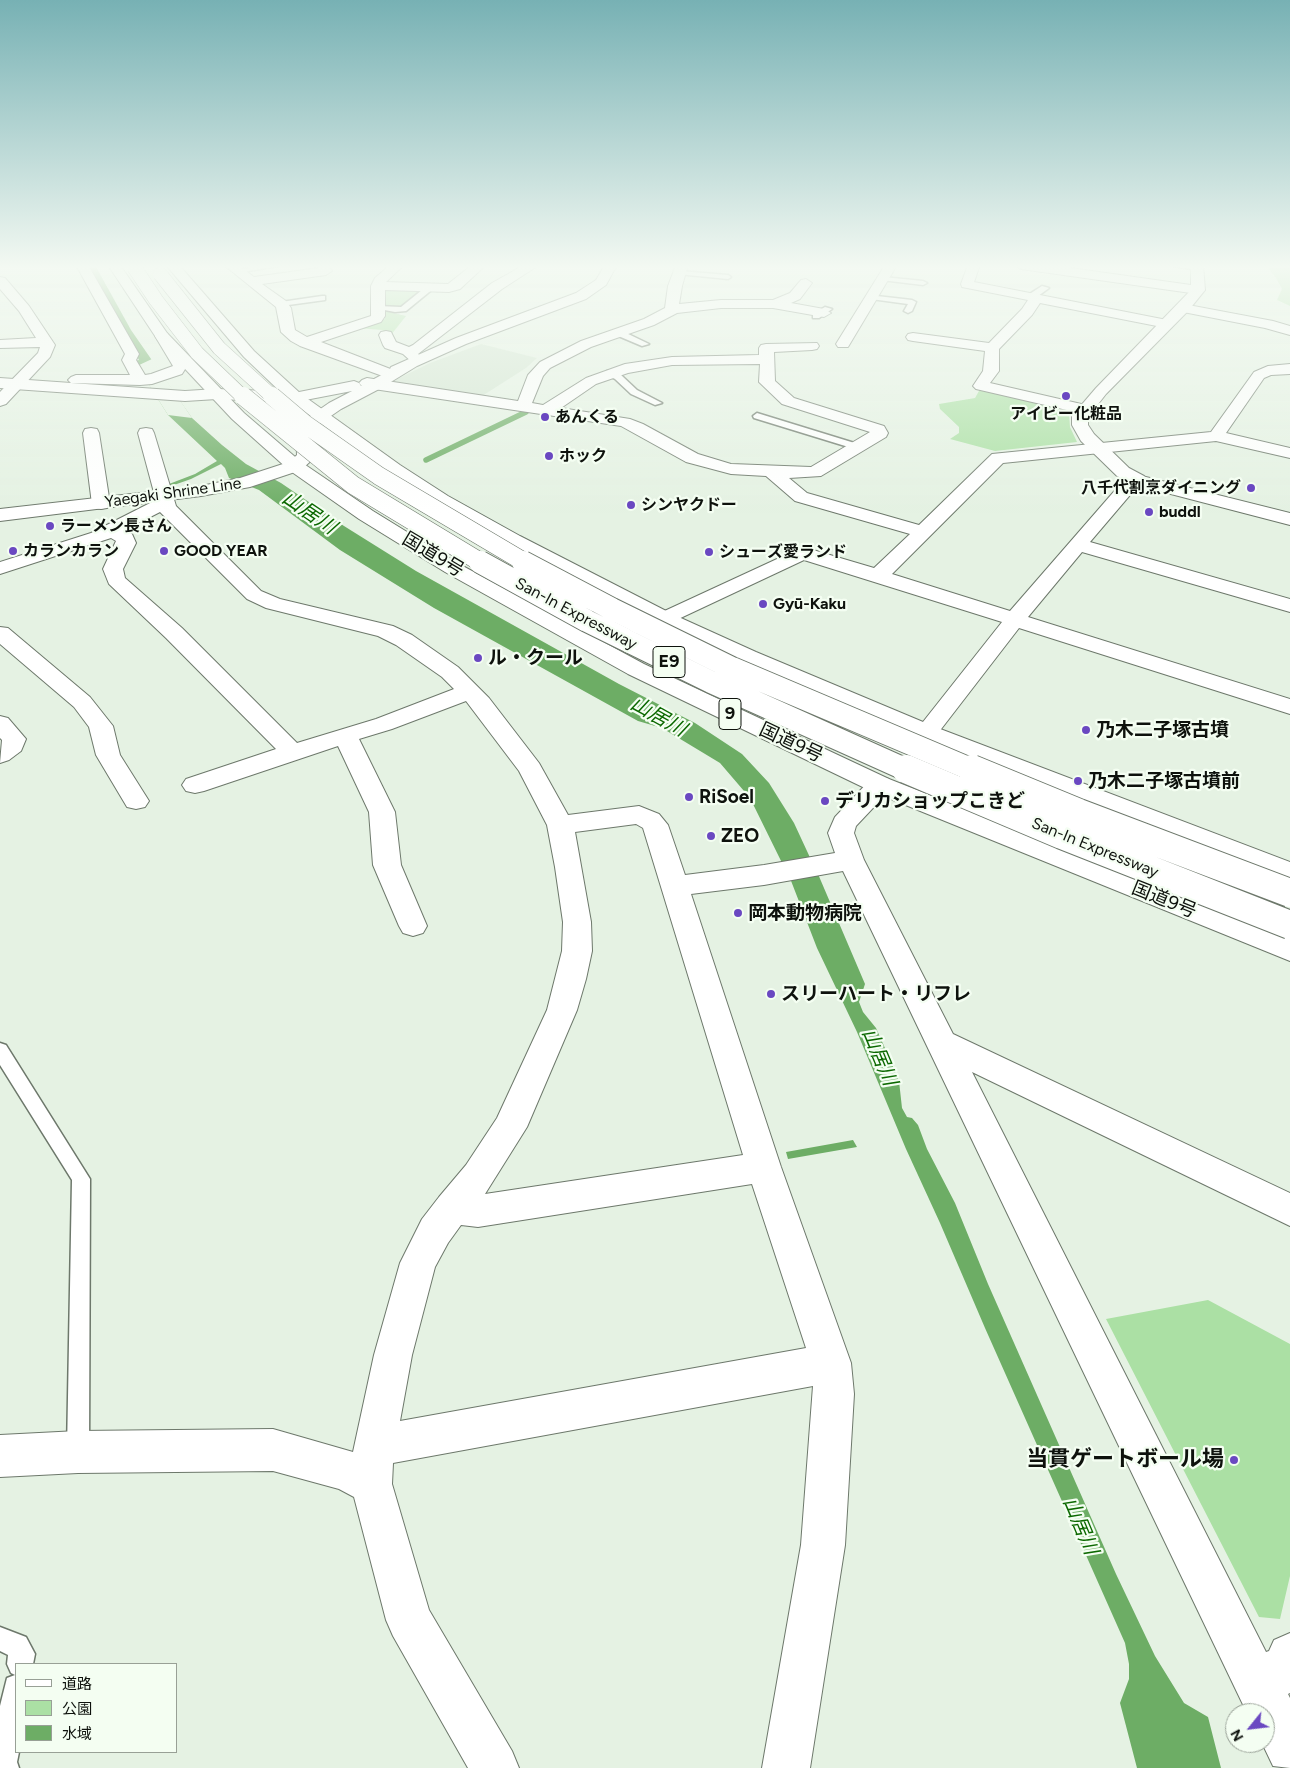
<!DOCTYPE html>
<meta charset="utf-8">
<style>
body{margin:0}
#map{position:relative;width:1290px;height:1768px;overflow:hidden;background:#e5f2e3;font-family:Figtree,"Noto Sans JP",sans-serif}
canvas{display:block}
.legend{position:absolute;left:15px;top:1663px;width:162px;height:90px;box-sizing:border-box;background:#f4fef2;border:1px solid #98a096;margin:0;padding:6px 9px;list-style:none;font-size:15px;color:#0e120d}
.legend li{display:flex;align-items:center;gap:10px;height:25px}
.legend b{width:25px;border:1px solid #98a096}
.north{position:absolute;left:1225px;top:1703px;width:50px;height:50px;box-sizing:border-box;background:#f4fef2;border:1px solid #98a096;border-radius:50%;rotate:241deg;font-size:14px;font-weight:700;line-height:20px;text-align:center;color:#0e120d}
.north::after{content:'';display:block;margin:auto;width:18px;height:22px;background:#6a48c1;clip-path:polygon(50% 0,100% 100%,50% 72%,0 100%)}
</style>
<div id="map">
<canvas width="1290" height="1768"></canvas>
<ul class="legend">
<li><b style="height:6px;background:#fff"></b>道路</li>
<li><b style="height:14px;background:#abe0a4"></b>公園</li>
<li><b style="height:14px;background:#6dad65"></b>水域</li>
</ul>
<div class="north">N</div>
</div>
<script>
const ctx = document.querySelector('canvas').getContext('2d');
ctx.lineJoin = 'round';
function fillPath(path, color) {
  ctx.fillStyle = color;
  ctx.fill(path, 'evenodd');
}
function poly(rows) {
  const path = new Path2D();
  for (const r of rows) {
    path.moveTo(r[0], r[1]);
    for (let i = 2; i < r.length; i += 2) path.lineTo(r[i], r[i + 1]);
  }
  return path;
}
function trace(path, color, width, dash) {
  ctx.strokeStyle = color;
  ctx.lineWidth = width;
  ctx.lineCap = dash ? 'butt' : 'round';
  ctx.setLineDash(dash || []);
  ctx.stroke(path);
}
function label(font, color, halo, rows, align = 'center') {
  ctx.font = font + ' Figtree,"Noto Sans JP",sans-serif';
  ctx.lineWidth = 4.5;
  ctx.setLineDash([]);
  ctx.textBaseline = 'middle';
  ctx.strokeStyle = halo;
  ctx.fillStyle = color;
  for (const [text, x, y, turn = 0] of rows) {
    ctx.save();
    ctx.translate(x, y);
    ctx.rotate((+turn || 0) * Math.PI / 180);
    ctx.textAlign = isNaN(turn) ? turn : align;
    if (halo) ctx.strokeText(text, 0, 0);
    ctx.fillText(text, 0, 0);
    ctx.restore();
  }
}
fillPath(poly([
 [481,344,537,358,526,368,479,398,389,383,430,363]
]), '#d3e5d1');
fillPath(poly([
 [1262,265,1290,265,1290,306,1277,300,1282,289,1276,278,1269,269],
 [385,290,423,290,399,307,385,307],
 [385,311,406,316,391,335,382,330,357,328,385,319],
 [979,388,1066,409,1069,412,1070,427,1077,442,995,451,950,439,959,433,959,427,940,409,939,404,975,398,979,391],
 [1208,1300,1290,1344,1290,1576,1280,1619,1259,1617,1106,1319]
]), '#abe0a4');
fillPath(poly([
 [86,265,95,265,131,330,192,418,222,445,246,464,281,483,344,526,416,571,619,684,695,723,742,754,769,783,794,823,813,864,785,869,750,798,720,763,662,728,638,721,434,608,340,550,259,490,229,478,225,468,221,464,191,479,171,486,169,484,195,474,217,461,168,415,134,361,139,360],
 [815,867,865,984,859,1002,863,1012,876,1028,888,1055,899,1081,902,1108,907,1117,912,1118,918,1125,927,1149,955,1203,988,1284,1116,1574,1155,1656,1184,1703,1208,1717,1221,1768,1137,1768,1120,1703,1129,1679,1129,1664,1125,1643,985,1328,940,1223,906,1149,857,1032,817,948,788,873],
 [853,1140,857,1147,788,1159,786,1152]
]), '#6dad65');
fillPath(poly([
 [152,359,192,418,168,415,137,366]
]), '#e5f2e3');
trace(poly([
 [426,460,526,412]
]), '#6dad65', 5.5);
const service = poly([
 [264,265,283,265,237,273,234,271,264,265],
 [1169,265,1191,265,1200,268,1197,270,1169,265],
 [680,271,728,275,731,277,728,279,678,274,678,272,680,271],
 [883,277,923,281,927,283,923,285,881,280,879,279,883,277],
 [427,286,434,288,406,311,395,312,374,308,378,306,401,307,427,286],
 [1042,286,1049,288,1034,299,1028,299,1028,295,1042,286],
 [868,295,912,300,916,302,912,311,908,313,904,311,908,304,871,299,867,297,868,295],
 [322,296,325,296,325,300,281,306,277,304,281,302,322,296],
 [825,307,832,309,819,318,813,318,813,314,825,307],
 [616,331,622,331,649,344,642,346,616,335,616,331],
 [607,371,613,371,621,375,637,390,662,403,655,405,631,394,615,379,607,375,607,371],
 [757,413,861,445,863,447,861,449,855,449,754,418,753,416,757,413],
 [0,1043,6,1045,90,1179,89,1451,86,1459,78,1462,70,1459,67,1451,72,1180,0,1065,0,1043],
 [0,1627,26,1637,35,1654,33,1664,16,1664,16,1752,19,1752,17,1762,19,1768,0,1768,0,1706,7,1678,15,1675,11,1673,7,1664,8,1655,0,1651,0,1627]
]);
const minor = poly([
 [76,265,88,265,139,354,136,360,145,375,151,374,173,366,155,336,157,333,162,332,167,333,187,366,182,374,152,384,140,385,71,383,68,380,71,377,76,375,130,375,122,360,125,354,76,265],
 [224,265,238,265,254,277,326,267,330,268,332,271,326,275,262,284,286,301,291,308,295,330,307,337,371,316,371,286,375,278,390,265,404,265,386,282,448,284,472,265,486,265,460,289,449,292,385,290,385,316,381,322,321,342,393,370,396,373,393,376,388,378,300,346,291,341,281,332,276,307,224,265],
 [524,265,539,265,502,289,418,354,425,360,423,363,413,363,403,354,385,348,383,345,379,335,381,332,386,331,391,332,396,342,409,347,413,345,492,283,524,265],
 [676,265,688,265,682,286,679,304,721,300,773,300,790,293,801,280,806,279,812,283,800,299,791,303,824,309,831,313,824,317,773,308,721,308,677,313,654,325,591,347,550,368,543,376,532,403,543,405,586,378,625,364,672,357,759,355,759,348,761,345,766,344,817,343,819,346,817,349,812,350,774,352,775,381,794,398,884,426,888,433,886,437,821,476,789,478,807,493,919,525,992,454,1211,432,1254,372,1268,366,1290,364,1290,374,1271,375,1264,378,1226,433,1290,448,1290,458,1216,441,1003,463,892,574,1010,611,1124,480,1138,475,1290,513,1290,525,1140,486,1136,488,1090,542,1290,599,1290,612,1082,552,1028,617,1290,699,1290,714,1019,628,935,737,927,739,919,737,915,732,919,727,1002,622,804,560,672,622,665,624,658,622,654,618,658,614,803,547,874,568,910,534,795,501,766,476,731,474,686,462,621,426,367,388,362,386,359,383,362,380,367,378,518,401,528,375,540,362,581,341,644,319,665,308,668,286,676,265],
 [760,364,759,382,782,404,870,432,811,467,731,464,698,454,643,424,630,419,561,408,596,384,628,373,672,365,760,364],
 [885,265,897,265,848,347,838,347,836,344,885,265],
 [968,265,980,265,974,282,1167,320,1174,324,1167,328,1040,303,1032,315,999,349,999,371,990,383,1090,406,1092,409,1090,412,1084,414,976,389,973,386,983,371,985,351,913,341,908,340,906,337,908,334,913,333,989,343,1022,309,1028,300,962,287,961,284,968,265],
 [1015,265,1049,265,1198,286,1205,290,1198,294,1021,269,1015,265],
 [0,277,5,278,29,306,55,345,50,357,6,404,0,406,0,392,38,353,40,347,0,348,0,340,36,338,19,311,0,289,0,277],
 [1183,304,1273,321,1290,326,1290,335,1265,328,1178,311,1176,308,1183,304],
 [91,428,97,429,99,433,110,504,107,508,101,509,95,508,92,504,83,433,85,429,91,428],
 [146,428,152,429,154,433,176,506,261,591,280,599,393,626,412,635,458,667,489,698,539,763,568,815,639,806,659,814,668,825,685,875,764,865,835,853,828,833,835,817,871,779,880,777,889,779,893,785,889,791,856,826,854,833,864,860,953,1034,1290,1193,1290,1226,972,1072,1266,1652,1269,1651,1274,1640,1290,1633,1290,1693,1288,1694,1290,1698,1290,1768,1273,1766,1262,1743,1265,1743,1265,1713,1247,1713,843,871,764,885,691,894,781,1167,851,1363,854,1394,845,1545,810,1768,762,1768,801,1545,813,1386,393,1463,392,1484,429,1610,512,1751,519,1768,468,1768,393,1636,386,1620,354,1497,339,1489,273,1471,78,1473,0,1477,0,1435,78,1431,273,1429,353,1452,374,1355,400,1263,422,1219,439,1197,466,1165,497,1118,547,1010,562,951,563,922,555,867,547,825,519,771,466,701,392,729,359,739,395,812,401,865,427,926,423,933,413,936,403,933,399,926,373,865,369,812,338,746,204,791,195,793,186,791,182,785,186,779,276,749,166,638,109,584,103,569,116,541,111,538,0,574,0,562,91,533,156,500,138,433,140,429,146,428],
 [160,512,247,599,266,608,378,636,396,645,442,677,454,689,376,719,297,743,182,628,125,578,123,569,136,543,132,534,125,530,160,512],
 [636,824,643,828,743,1155,485,1194,527,1127,577,1010,586,979,592,951,591,922,575,832,636,824],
 [752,1184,806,1348,400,1421,412,1355,435,1267,448,1243,461,1225,478,1227,752,1184],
 [0,627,8,628,90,697,109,721,113,726,120,755,149,801,145,807,136,809,127,807,96,755,89,727,74,707,0,644,0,627],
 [0,716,8,718,26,739,21,751,9,760,0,763,2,740,0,738,0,716]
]);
const tertiary = poly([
 [1191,265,1203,265,1205,290,1188,311,1106,394,1088,417,1088,425,1094,434,1129,468,1144,476,1147,480,1144,484,1138,485,1132,484,1117,476,1081,441,1072,425,1072,416,1096,388,1191,290,1191,265]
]);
const secondary = poly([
 [605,265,617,265,606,285,586,299,466,344,417,366,381,388,341,409,315,427,312,432,315,457,301,470,250,487,201,496,0,521,0,509,201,486,240,478,289,462,297,455,296,432,303,421,329,403,352,391,295,402,289,400,287,397,289,394,354,381,359,383,361,386,389,371,391,367,456,338,576,293,596,280,605,265]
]);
const primary = poly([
 [0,378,185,391,217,389,295,392,301,394,303,397,301,400,295,402,217,399,185,401,0,388,0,378]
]);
const trunk = poly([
 [108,265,120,265,167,333,244,413,301,462,373,511,459,564,644,664,889,779,1290,938,1290,961,871,791,628,674,445,572,359,519,289,470,232,419,157,339,108,265],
 [166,265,179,265,254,351,301,394,400,465,448,496,520,536,672,614,756,652,935,727,1290,862,1290,882,919,737,740,662,658,622,506,544,436,504,388,473,289,400,244,357,166,265]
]);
trace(service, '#6d786b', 3);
trace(minor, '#6d786b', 2);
trace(tertiary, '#6d786b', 2);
trace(secondary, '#6d786b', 2);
trace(primary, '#6d786b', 2);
trace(trunk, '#6d786b', 2);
fillPath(service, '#fff');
fillPath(minor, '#fff');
fillPath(tertiary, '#fff');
fillPath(secondary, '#fff');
fillPath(primary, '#fff');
fillPath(trunk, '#fff');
const motorwayBridgeFar3 = poly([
 [134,267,156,300,197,353,244,398],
 [160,274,219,348,274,398]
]);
const motorwayBridgeFar2 = poly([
 [243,396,353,485,482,563],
 [272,396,305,424,379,476,526,563]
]);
const motorwayBridgeFar1 = poly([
 [480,562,587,621,711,682,909,771],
 [523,562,612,609,732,668,975,771]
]);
const motorwayBridge = poly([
 [906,769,1062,835,1290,925],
 [972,769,1079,813,1290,893]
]);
trace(motorwayBridgeFar3, '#6d786b', 15, []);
trace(motorwayBridgeFar2, '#6d786b', 19, []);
trace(motorwayBridgeFar1, '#6d786b', 24, []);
trace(motorwayBridge, '#6d786b', 30, []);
trace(motorwayBridgeFar3, '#fff', 14);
trace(motorwayBridgeFar2, '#fff', 18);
trace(motorwayBridgeFar1, '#fff', 22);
trace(motorwayBridge, '#fff', 28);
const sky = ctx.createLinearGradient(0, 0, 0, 513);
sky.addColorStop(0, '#77b1b4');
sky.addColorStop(0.52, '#f3f9f2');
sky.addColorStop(1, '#f3f9f200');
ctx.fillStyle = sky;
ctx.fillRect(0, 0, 1290, 513);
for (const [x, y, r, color] of [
 [1066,396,5,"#6a48c1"],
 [545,417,5,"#6a48c1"],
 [549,456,5,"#6a48c1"],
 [1251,488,5,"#6a48c1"],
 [631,505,5,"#6a48c1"],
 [1149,512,5,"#6a48c1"],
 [50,526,5,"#6a48c1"],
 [13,551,5,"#6a48c1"],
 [164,551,5,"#6a48c1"],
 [709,552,5,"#6a48c1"],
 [763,604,5,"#6a48c1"],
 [478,658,5,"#6a48c1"],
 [1086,730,5,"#6a48c1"],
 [1078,781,5,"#6a48c1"],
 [689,797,5,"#6a48c1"],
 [825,801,5,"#6a48c1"],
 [711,836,5,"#6a48c1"],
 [738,913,5,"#6a48c1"],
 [771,994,5,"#6a48c1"],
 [1234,1460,5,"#6a48c1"]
]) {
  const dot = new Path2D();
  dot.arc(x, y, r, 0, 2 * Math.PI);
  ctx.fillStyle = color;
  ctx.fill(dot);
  trace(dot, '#f4fef2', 2);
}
label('bold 16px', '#0e120d', '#f4fef2', [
 ["アイビー化粧品",1066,414,"center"],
 ["あんくる",555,417],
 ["ホック",559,456],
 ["八千代割烹ダイニング",1241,488,"right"],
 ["シンヤクドー",641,505],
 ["buddl",1159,512],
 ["ラーメン長さん",60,526],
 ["カランカラン",23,551],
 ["GOOD YEAR",174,551],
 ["シューズ愛ランド",719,552],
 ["Gyū-Kaku",773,604]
], 'left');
label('16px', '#0e120d', '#f4fef2', [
 ["Yaegaki Shrine Line",173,493,-8],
 ["San-In Expressway",576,614,28],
 ["San-In Expressway",1095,848,22]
]);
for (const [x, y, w] of [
 [669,662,32],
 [730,714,22]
]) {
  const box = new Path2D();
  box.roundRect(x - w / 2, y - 15.5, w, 31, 4);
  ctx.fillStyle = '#f4fef2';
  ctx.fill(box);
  trace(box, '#0e120d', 1);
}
label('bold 18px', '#0e120d', null, [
 ["E9",669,662],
 ["9",730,714]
]);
label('19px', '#0e120d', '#f4fef2', [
 ["国道9号",433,555,31],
 ["国道9号",791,743,25],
 ["国道9号",1164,900,22]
]);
label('bold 19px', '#0e120d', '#f4fef2', [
 ["ル・クール",488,658],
 ["乃木二子塚古墳",1096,730],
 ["乃木二子塚古墳前",1088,781],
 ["RiSoel",699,797],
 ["デリカショップこきど",835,801],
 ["ZEO",721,836],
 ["岡本動物病院",748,913],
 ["スリーハート・リフレ",781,994]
], 'left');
label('italic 20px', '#0b6800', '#f4fef2', [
 ["山居川",309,513,34],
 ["山居川",658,717,29],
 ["山居川",879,1057,67],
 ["山居川",1080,1526,67]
]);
label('bold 22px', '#0e120d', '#f4fef2', [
 ["当貫ゲートボール場",1224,1460]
], 'right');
</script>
